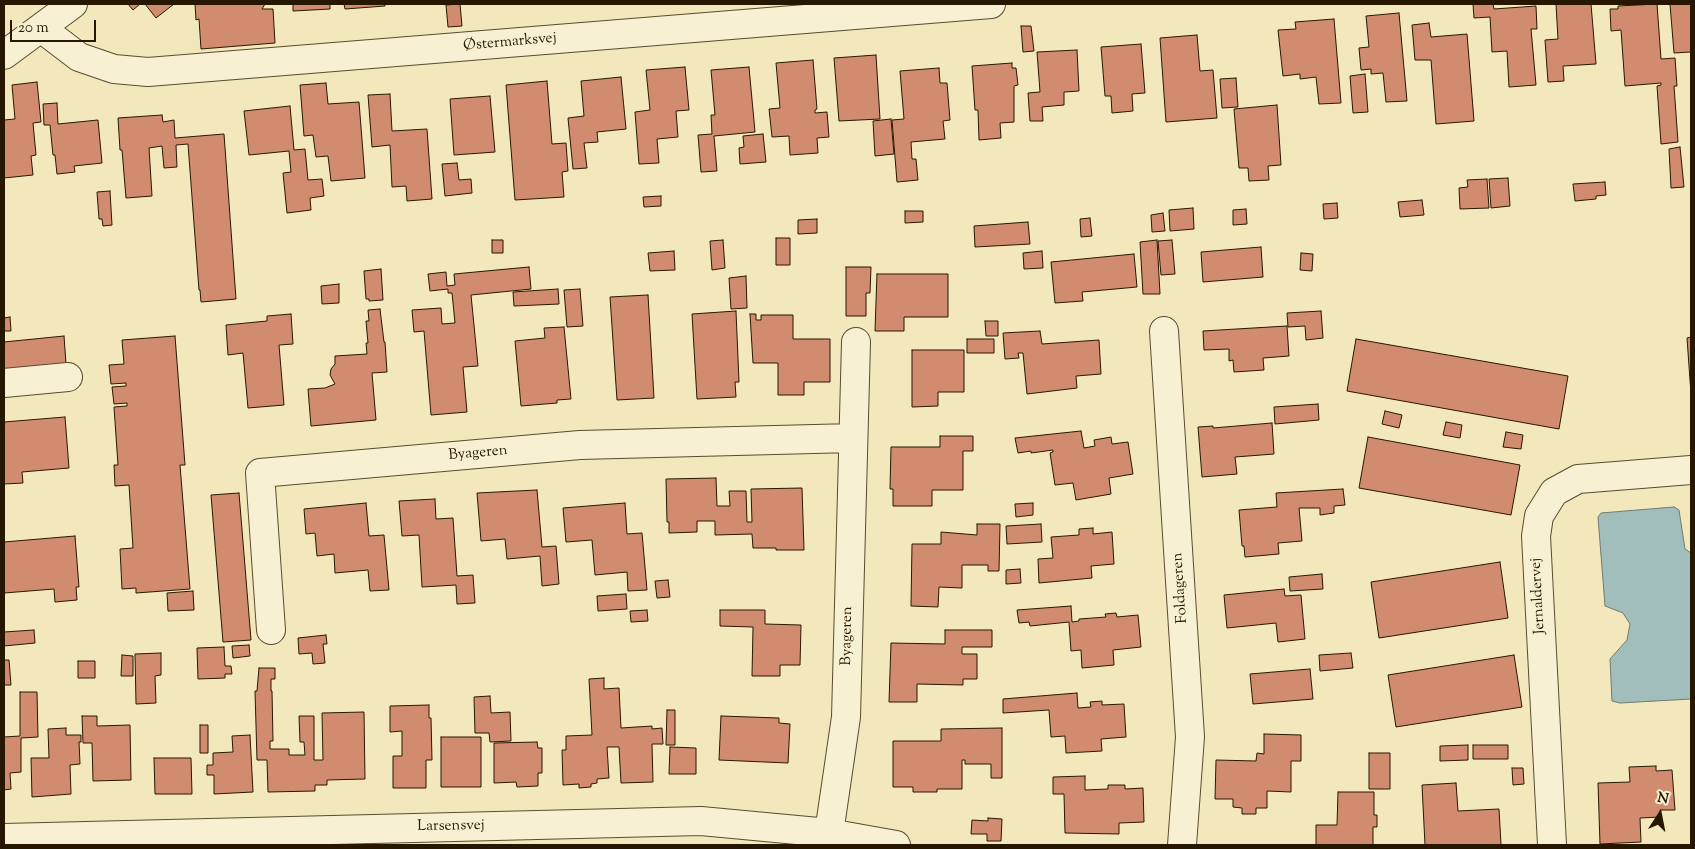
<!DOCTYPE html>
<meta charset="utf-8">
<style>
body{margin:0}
#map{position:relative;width:1695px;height:849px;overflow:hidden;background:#f3e8bb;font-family:"Sorts Mill Goudy",serif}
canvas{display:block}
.frame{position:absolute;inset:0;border:5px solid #281700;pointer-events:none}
.north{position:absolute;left:1635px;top:789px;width:50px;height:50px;-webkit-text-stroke:4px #f7f0d3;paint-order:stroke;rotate:11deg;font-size:14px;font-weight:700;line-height:20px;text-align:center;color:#281700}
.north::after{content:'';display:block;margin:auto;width:18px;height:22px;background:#281700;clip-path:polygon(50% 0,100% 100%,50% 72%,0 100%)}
.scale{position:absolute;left:10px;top:20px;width:86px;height:22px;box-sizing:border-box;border:2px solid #281700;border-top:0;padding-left:6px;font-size:15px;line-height:18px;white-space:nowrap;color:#281700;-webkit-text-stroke:4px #f7f0d3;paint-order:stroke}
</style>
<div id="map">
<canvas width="1695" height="849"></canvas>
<div class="frame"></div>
<div class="north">N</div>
<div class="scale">20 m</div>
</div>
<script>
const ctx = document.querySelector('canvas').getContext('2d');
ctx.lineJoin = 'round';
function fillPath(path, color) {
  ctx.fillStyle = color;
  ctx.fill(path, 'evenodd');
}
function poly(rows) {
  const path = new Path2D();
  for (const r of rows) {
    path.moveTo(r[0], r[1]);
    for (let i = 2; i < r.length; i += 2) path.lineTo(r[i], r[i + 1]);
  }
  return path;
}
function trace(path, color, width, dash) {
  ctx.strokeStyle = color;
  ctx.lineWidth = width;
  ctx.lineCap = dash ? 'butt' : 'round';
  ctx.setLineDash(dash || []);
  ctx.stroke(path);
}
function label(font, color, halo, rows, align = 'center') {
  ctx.font = font + ' "Sorts Mill Goudy",serif';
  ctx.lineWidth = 4;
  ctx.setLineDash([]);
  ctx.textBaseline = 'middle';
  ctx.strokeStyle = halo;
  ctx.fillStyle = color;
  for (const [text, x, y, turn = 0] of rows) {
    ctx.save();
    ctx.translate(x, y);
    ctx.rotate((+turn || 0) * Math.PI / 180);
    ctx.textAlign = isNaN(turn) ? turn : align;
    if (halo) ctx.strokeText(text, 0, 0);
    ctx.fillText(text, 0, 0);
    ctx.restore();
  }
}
const water = poly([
 [1674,507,1679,510,1685,549,1691,553,1691,699,1620,703,1612,701,1610,659,1627,640,1630,624,1623,613,1605,606,1598,517,1601,513,1674,507]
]);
fillPath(water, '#a1bdbc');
trace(water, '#717b71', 1);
const building = poly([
 [128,4,140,4,133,10,128,4],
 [145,4,174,4,156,18,145,4],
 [195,4,265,4,262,9,273,9,275,43,201,49,199,19,196,20,195,4],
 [293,4,330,4,330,9,293,11,293,4],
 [344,4,385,4,385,6,345,9,344,4],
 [460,4,462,26,448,27,446,5,460,4],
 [1473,4,1493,4,1494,9,1536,6,1537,29,1531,29,1536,85,1509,87,1507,51,1492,52,1490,17,1474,18,1473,4],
 [1556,4,1591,4,1596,64,1563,66,1564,81,1548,82,1545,40,1558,39,1556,4],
 [1657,4,1661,59,1675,58,1677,86,1674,86,1678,142,1661,144,1657,86,1661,85,1661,83,1625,86,1621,30,1611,31,1610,9,1618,9,1618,6,1657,4],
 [1670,4,1691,4,1691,52,1674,53,1670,4],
 [1399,13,1407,101,1386,102,1383,73,1371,74,1371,69,1361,70,1359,48,1369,47,1366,16,1399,13],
 [1334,19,1341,103,1319,104,1316,77,1300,79,1300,74,1283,76,1278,30,1296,29,1295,22,1334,19],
 [1429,23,1431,37,1467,34,1474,121,1436,124,1431,60,1415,60,1412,25,1429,23],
 [1021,26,1031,26,1034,51,1023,52,1021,26],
 [1197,35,1200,71,1213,70,1217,118,1166,122,1160,38,1197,35],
 [1141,44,1145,93,1132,94,1133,111,1112,113,1111,96,1105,96,1101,47,1141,44],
 [1077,50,1079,91,1064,92,1064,105,1042,107,1043,121,1030,121,1028,93,1040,92,1037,52,1077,50],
 [876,55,880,119,839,121,834,58,876,55],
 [813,60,817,109,815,110,815,113,827,112,829,137,817,138,818,153,790,155,789,136,772,137,769,109,780,108,776,63,813,60],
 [1012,63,1012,68,1016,68,1018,85,1014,86,1014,122,1000,123,1001,138,979,140,978,110,975,110,972,66,1012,63],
 [685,67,689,110,676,111,678,137,657,139,659,163,639,164,635,112,650,110,646,70,685,67],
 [749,67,755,132,714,136,717,171,701,172,698,135,712,134,711,115,715,115,711,70,749,67],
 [939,68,940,83,947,83,950,120,943,121,945,139,911,142,912,159,916,159,918,180,897,182,892,120,904,119,900,71,939,68],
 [1365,74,1368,112,1353,113,1350,76,1365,74],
 [621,77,626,129,597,132,598,142,584,143,587,168,573,169,568,118,584,116,581,81,621,77],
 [1236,78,1238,107,1222,108,1220,79,1236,78],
 [547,81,552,144,566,143,568,171,562,172,564,197,515,200,506,85,547,81],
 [37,82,41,122,33,123,36,155,31,156,33,175,4,178,4,120,15,119,12,85,37,82],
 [326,83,328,104,359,102,365,178,331,181,328,156,316,157,313,135,304,136,300,85,326,83],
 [390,94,392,131,427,129,432,199,407,201,406,186,392,187,390,145,372,147,368,95,390,94],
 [490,96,495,152,454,155,450,99,490,96],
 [57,103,58,124,98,120,102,163,74,166,75,172,57,174,55,155,53,155,50,125,44,125,43,104,57,103],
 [1277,105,1281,165,1268,166,1269,180,1249,181,1248,168,1239,168,1234,109,1277,105],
 [290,106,294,150,305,149,308,180,322,179,324,196,310,198,311,210,287,213,283,173,291,172,289,151,249,155,244,111,290,106],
 [162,115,163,122,174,120,175,138,224,134,236,299,201,302,200,290,199,290,188,144,176,145,177,167,164,168,162,146,149,148,152,196,126,198,122,150,120,150,118,118,162,115],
 [891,119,894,154,875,156,873,121,891,119],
 [763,134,766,162,740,164,739,148,744,147,743,136,763,134],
 [1680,147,1684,187,1671,188,1669,149,1680,147],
 [457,163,459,180,471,179,472,193,445,196,442,164,457,163],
 [1508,178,1510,206,1491,208,1489,179,1508,178],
 [1487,179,1489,208,1460,209,1459,188,1468,187,1467,180,1487,179],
 [1605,182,1606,195,1596,196,1596,199,1575,201,1573,184,1605,182],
 [110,191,112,225,103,226,102,219,99,219,97,192,110,191],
 [661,196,661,206,644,207,643,197,661,196],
 [1422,200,1424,215,1400,217,1398,202,1422,200],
 [1337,203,1338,218,1324,219,1323,204,1337,203],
 [1193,208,1194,229,1170,231,1169,210,1193,208],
 [1246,209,1247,224,1233,225,1233,210,1246,209],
 [905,211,923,211,923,222,905,223,905,211],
 [1163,213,1165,231,1152,232,1151,215,1163,213],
 [1090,218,1092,236,1081,237,1080,219,1090,218],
 [817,219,817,233,798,234,798,220,817,219],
 [1028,222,1030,244,975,247,974,226,1028,222],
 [776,238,790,238,790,265,776,265,776,238],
 [492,240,503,240,503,253,492,253,492,240],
 [723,240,725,268,712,270,710,241,723,240],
 [1157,240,1160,294,1143,294,1140,242,1157,240],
 [1172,240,1175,274,1161,275,1158,241,1172,240],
 [1261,247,1263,277,1203,282,1201,252,1261,247],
 [674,251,675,270,650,271,648,253,674,251],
 [1042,251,1043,268,1024,269,1023,253,1042,251],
 [1301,253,1313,254,1312,271,1300,270,1301,253],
 [1134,254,1137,287,1082,292,1083,301,1055,303,1051,262,1134,254],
 [529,267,531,289,471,295,478,366,463,367,467,412,431,415,424,331,414,332,412,310,441,308,442,324,455,323,452,293,448,293,448,289,430,291,428,274,446,272,447,286,455,285,454,274,529,267],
 [846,267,871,267,870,293,866,293,866,316,846,316,846,267],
 [381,269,383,300,369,301,369,299,366,299,364,271,381,269],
 [877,274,948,274,948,317,904,317,904,331,875,331,877,274],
 [746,276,747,308,731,309,729,278,746,276],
 [339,284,339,303,322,304,321,286,339,284],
 [558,289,559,304,514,306,513,292,558,289],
 [580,289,583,326,567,327,564,290,580,289],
 [648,295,654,398,617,400,610,297,648,295],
 [380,309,384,342,385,342,387,372,372,373,376,420,311,426,308,389,325,388,335,384,330,375,331,369,335,364,335,356,367,354,366,343,368,343,366,321,369,321,368,310,380,309],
 [736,311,739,382,735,382,736,397,697,399,692,314,736,311],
 [1321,311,1323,338,1306,340,1305,326,1288,327,1287,313,1321,311],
 [291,314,293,344,279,345,284,405,248,408,243,353,228,355,226,325,267,321,267,316,291,314],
 [750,314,756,314,756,320,761,320,761,315,793,315,793,339,830,339,830,382,804,382,804,395,778,395,778,363,753,363,750,314],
 [10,317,11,331,4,331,4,318,10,317],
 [985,321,998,321,998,336,986,336,985,321],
 [1287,326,1289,356,1263,358,1264,370,1234,372,1233,360,1229,361,1229,349,1204,350,1203,331,1287,326],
 [564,327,571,399,557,400,557,403,521,406,515,341,545,338,544,328,564,327],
 [1040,331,1042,344,1099,340,1101,374,1076,376,1077,388,1027,394,1023,353,1018,353,1019,358,1005,359,1003,333,1040,331],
 [64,336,66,364,4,370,4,342,64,336],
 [175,336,185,465,180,465,190,589,136,593,136,588,122,589,120,549,133,548,129,485,115,486,114,465,118,465,114,407,127,406,127,403,114,404,112,387,126,386,126,383,111,384,109,365,124,364,122,340,175,336],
 [1691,337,1691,394,1687,338,1691,337],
 [967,339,994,339,994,353,967,353,967,339],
 [1356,339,1568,376,1559,429,1347,391,1356,339],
 [912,350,964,350,964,392,938,392,938,406,912,407,912,350],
 [1318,404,1319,420,1275,424,1274,407,1318,404],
 [1385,411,1402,415,1399,428,1382,424,1385,411],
 [65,417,69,468,22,472,23,483,4,484,4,422,65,417],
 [1446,422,1462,425,1460,438,1443,435,1446,422],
 [1272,423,1274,454,1235,457,1237,474,1202,477,1198,427,1213,426,1213,428,1272,423],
 [1081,431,1084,448,1095,446,1094,440,1111,437,1112,444,1128,442,1133,474,1109,478,1111,494,1076,500,1073,483,1055,485,1050,453,1053,452,1053,450,1031,453,1031,451,1018,453,1015,438,1081,431],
 [1506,432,1523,435,1521,449,1503,447,1506,432],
 [940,436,973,436,973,451,963,451,963,490,932,490,932,506,893,506,893,489,890,489,891,447,940,447,940,436],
 [1368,437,1520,465,1511,515,1359,488,1368,437],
 [716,478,717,506,730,506,729,491,746,491,747,522,752,522,751,489,802,488,804,550,776,550,776,548,753,548,752,534,715,535,715,521,697,521,697,532,669,533,669,522,667,522,666,479,716,478],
 [1343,489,1345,505,1334,506,1334,513,1320,515,1320,508,1299,508,1302,541,1278,543,1279,554,1245,557,1244,546,1242,546,1239,510,1277,507,1276,493,1343,489],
 [537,490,542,547,556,546,559,584,542,586,540,556,507,559,505,539,481,541,477,493,537,490],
 [239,493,251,640,223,642,211,495,239,493],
 [435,499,436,519,453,518,457,576,473,575,475,603,457,604,456,585,422,587,419,535,402,536,399,501,435,499],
 [366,503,369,536,384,535,389,590,370,591,368,570,335,573,334,554,317,556,315,533,306,534,304,509,366,503],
 [625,503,627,534,642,533,647,590,628,591,627,572,595,575,592,540,566,542,563,508,625,503],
 [1033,503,1033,515,1016,517,1015,504,1033,503],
 [977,524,1000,524,999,571,988,571,988,565,962,565,962,588,939,587,938,607,911,606,912,544,941,544,941,532,977,535,977,524],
 [1041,524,1042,542,1007,544,1006,526,1041,524],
 [1093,528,1093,534,1112,532,1114,564,1091,566,1092,578,1039,583,1038,559,1053,558,1051,537,1079,535,1079,529,1093,528],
 [75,536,79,587,76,587,77,600,55,602,54,589,4,593,4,542,75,536],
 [1500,562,1508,618,1379,638,1371,582,1500,562],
 [1020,569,1021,583,1006,584,1006,570,1020,569],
 [1322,574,1323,589,1290,591,1289,577,1322,574],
 [668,580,670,597,657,598,655,581,668,580],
 [1284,589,1285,596,1301,595,1305,639,1278,642,1276,623,1227,628,1224,595,1284,589],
 [193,591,194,610,168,611,167,593,193,591],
 [626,594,627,609,598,611,597,596,626,594],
 [1071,606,1072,622,1079,621,1079,619,1106,617,1105,614,1116,613,1117,617,1138,615,1141,647,1113,650,1114,665,1082,668,1081,650,1071,651,1069,622,1030,626,1029,622,1019,623,1017,610,1071,606],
 [647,610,648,621,631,622,630,611,647,610],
 [720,610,765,610,765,624,801,625,800,665,780,665,780,676,752,676,753,627,720,626,720,610],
 [34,630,35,643,4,646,4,632,34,630],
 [945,630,992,630,992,647,962,647,962,654,977,654,977,679,963,679,963,685,917,684,917,702,889,702,891,643,945,644,945,630],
 [326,635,327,644,323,644,325,663,313,664,312,653,299,654,298,638,326,635],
 [249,645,250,656,233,658,232,646,249,645],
 [224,647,225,666,231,666,232,674,225,674,225,678,198,679,197,648,224,647],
 [161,653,161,675,155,676,156,703,136,704,135,654,161,653],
 [1351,653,1353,668,1320,671,1319,655,1351,653],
 [122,655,133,656,133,676,121,676,122,655],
 [1514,655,1522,707,1396,727,1388,675,1514,655],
 [4,660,9,660,11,685,4,685,4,660],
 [78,661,95,661,95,678,78,678,78,661],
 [259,668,275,668,275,679,271,679,271,691,272,691,273,741,270,741,270,749,289,749,289,755,305,755,304,742,300,742,299,716,314,716,314,760,323,760,322,713,364,712,365,779,327,780,327,785,315,785,315,791,268,792,267,760,257,760,255,691,257,691,259,668],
 [1310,669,1313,699,1253,704,1250,674,1310,669],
 [604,678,604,689,619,688,621,728,652,726,652,729,662,728,663,744,652,744,653,782,621,783,619,747,607,747,609,778,597,779,597,783,591,784,591,787,579,788,579,784,563,785,562,750,566,750,566,736,592,735,589,679,604,678],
 [20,692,37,692,38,737,21,738,21,772,10,773,11,789,4,790,4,737,20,736,20,692],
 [1077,693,1078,708,1091,707,1090,702,1102,701,1102,705,1124,704,1126,737,1101,739,1102,751,1066,753,1065,736,1051,737,1049,710,1003,713,1003,699,1077,693],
 [490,696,491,713,510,712,511,741,490,742,489,733,475,733,474,697,490,696],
 [429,705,429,718,431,718,432,760,426,760,426,788,393,788,393,756,402,756,402,731,390,732,390,706,429,705],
 [667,710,675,710,675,745,666,745,667,710],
 [82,716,97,716,97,726,130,725,131,780,93,781,92,743,83,743,82,716],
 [721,716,779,718,779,723,790,724,788,763,719,760,721,716],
 [200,725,208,725,208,753,200,753,200,725],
 [66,728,66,735,81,735,81,742,79,742,80,764,70,765,71,794,32,797,31,758,49,758,48,729,66,728],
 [1002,728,1002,778,991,778,991,764,965,764,965,760,962,760,962,789,937,789,937,792,913,792,913,787,893,787,893,741,941,741,941,729,1002,728],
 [1264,734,1301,735,1301,761,1291,761,1291,792,1267,791,1267,808,1256,808,1256,814,1242,814,1242,808,1233,807,1233,799,1215,799,1216,760,1256,761,1257,753,1264,754,1264,734],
 [250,735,253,792,214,794,214,775,207,775,207,765,213,765,213,753,233,752,232,736,250,735],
 [441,737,481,737,481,787,441,787,441,737],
 [537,742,538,748,542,748,542,773,538,773,538,786,517,787,516,782,494,783,494,743,537,742],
 [1468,745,1468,760,1440,761,1440,746,1468,745],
 [1473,745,1508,745,1508,759,1473,759,1473,745],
 [670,747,696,748,696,774,669,774,670,747],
 [1369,753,1390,753,1390,789,1369,789,1369,753],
 [154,758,191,758,192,794,155,794,154,758],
 [1656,766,1656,771,1672,770,1675,810,1660,810,1661,817,1640,818,1641,842,1600,844,1598,783,1630,782,1629,767,1656,766],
 [1512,768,1523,768,1524,784,1513,785,1512,768],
 [1085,776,1085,790,1108,789,1108,785,1125,785,1125,789,1143,788,1144,822,1119,823,1119,834,1065,833,1064,794,1053,794,1053,777,1085,776],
 [1456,783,1458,811,1499,809,1501,845,1425,845,1422,785,1456,783],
 [1338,792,1374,792,1374,815,1377,815,1377,827,1373,827,1373,845,1316,845,1316,825,1337,825,1338,792],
 [988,818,1002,819,1001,841,987,841,987,834,971,834,972,820,988,821,988,818]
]);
fillPath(building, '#d18c70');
trace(building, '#281700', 1);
const minor = poly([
 [41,28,79,57,114,69,148,72,991,4],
 [4,55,73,4],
 [1164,331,1190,737,1182,845],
 [4,383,68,377],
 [271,630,260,473,580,445,853,438],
 [829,833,846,717,856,342],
 [4,838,701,821,829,833,896,845],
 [1552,845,1536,536,1539,516,1554,492,1578,479,1691,470]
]);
trace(minor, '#5b4b2f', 30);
trace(minor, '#f7f0d3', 28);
label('15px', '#281700', '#f7f0d3', [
 ["Østermarksvej",510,43,-5],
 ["Byageren",478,454,-5],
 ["Foldageren",1181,588,-94],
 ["Jernaldervej",1539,596,-93],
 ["Byageren",848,636,-89],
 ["Larsensvej",451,827,-1]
]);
</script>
